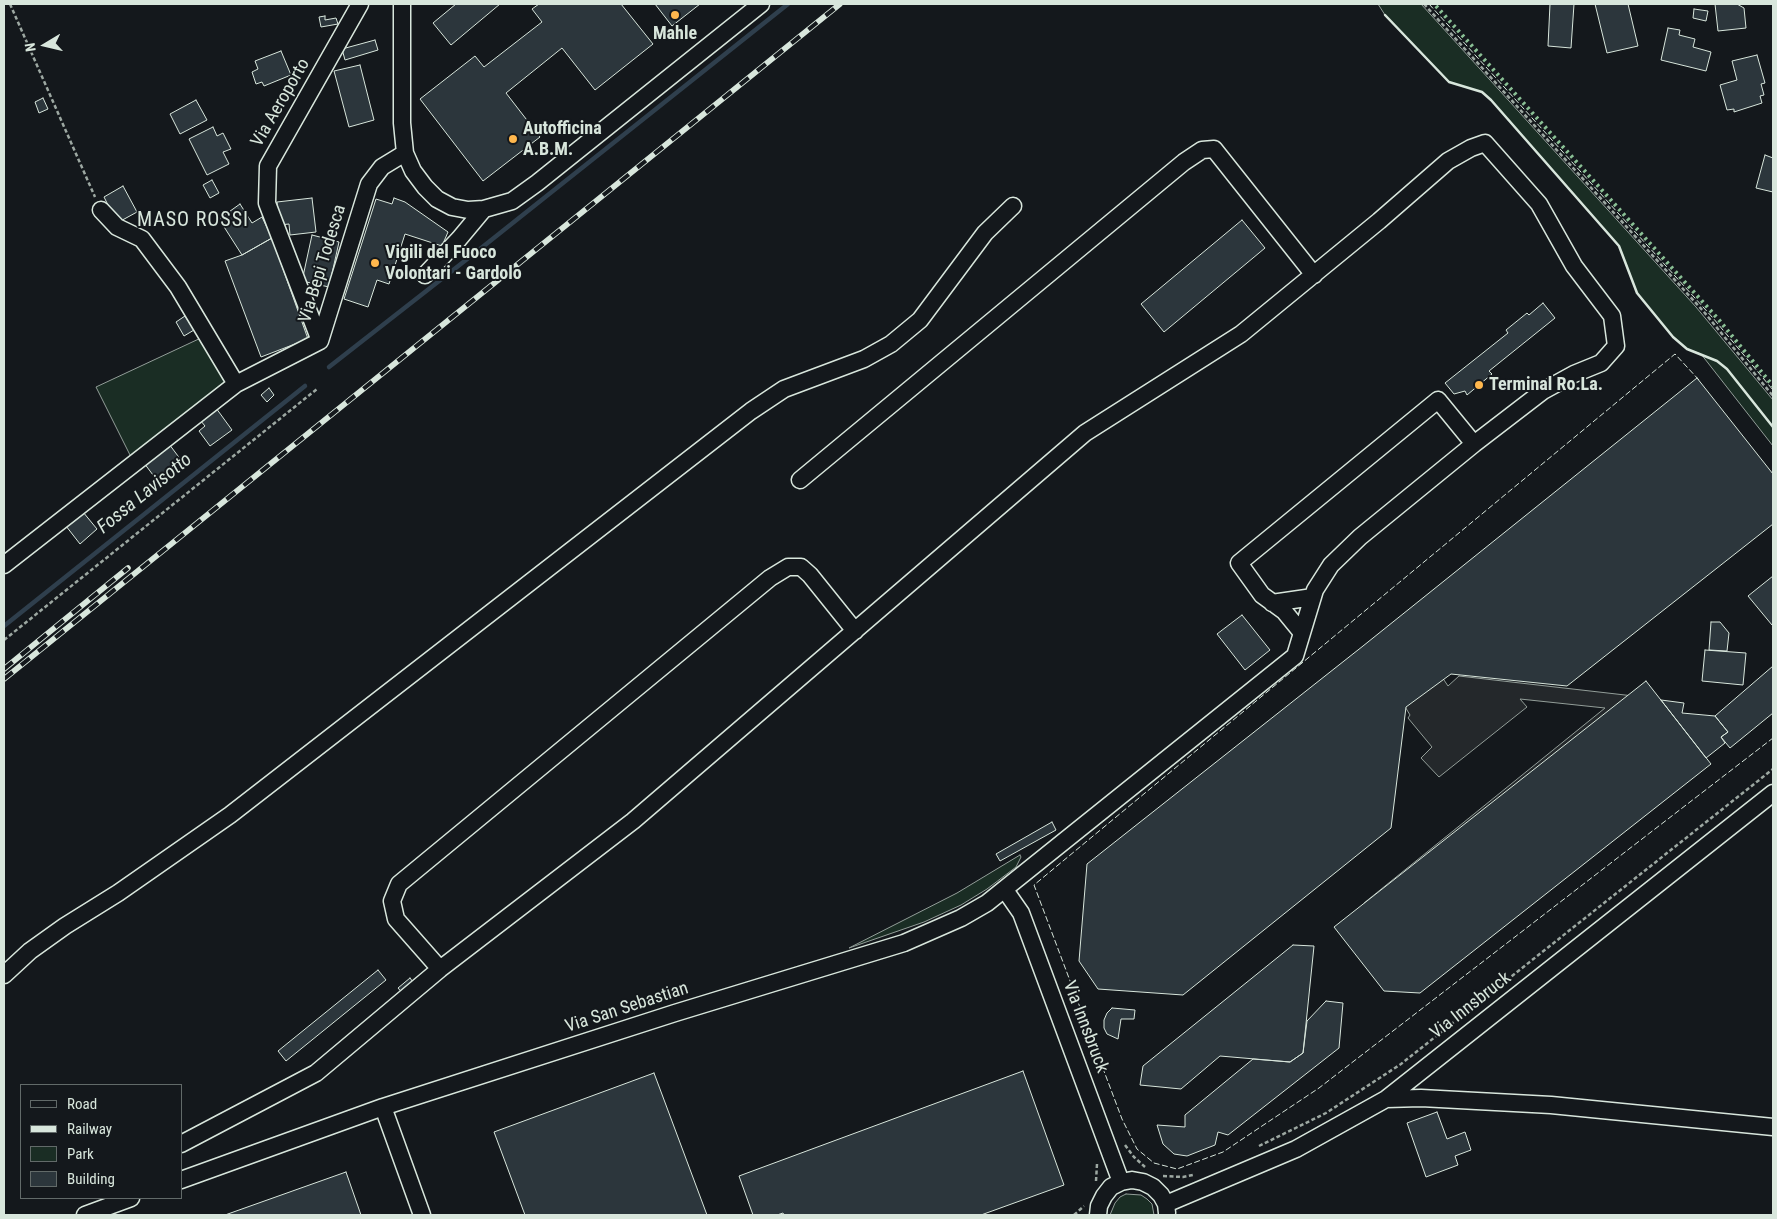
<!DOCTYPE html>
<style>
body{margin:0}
#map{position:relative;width:1777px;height:1219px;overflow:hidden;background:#14181c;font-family:"Roboto Condensed",sans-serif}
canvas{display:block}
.frame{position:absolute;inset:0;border:5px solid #d8e6dc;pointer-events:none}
.legend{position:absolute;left:20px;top:1084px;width:162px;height:115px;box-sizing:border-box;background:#14181c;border:1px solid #626a69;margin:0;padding:6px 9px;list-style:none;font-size:15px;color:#d8e6dc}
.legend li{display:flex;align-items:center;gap:10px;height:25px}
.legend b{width:25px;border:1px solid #626a69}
.north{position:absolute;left:20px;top:20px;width:50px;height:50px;-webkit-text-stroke:4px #14181c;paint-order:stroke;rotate:261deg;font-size:14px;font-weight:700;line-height:20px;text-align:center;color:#d8e6dc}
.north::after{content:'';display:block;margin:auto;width:18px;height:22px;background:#d8e6dc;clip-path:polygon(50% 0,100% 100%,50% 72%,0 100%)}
</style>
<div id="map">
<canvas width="1777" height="1219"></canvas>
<div class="frame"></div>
<ul class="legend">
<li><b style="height:6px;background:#14181c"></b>Road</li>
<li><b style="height:6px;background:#d8e6dc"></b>Railway</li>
<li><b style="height:14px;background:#1a2d24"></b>Park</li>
<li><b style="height:14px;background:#2c363c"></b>Building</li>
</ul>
<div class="north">N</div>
</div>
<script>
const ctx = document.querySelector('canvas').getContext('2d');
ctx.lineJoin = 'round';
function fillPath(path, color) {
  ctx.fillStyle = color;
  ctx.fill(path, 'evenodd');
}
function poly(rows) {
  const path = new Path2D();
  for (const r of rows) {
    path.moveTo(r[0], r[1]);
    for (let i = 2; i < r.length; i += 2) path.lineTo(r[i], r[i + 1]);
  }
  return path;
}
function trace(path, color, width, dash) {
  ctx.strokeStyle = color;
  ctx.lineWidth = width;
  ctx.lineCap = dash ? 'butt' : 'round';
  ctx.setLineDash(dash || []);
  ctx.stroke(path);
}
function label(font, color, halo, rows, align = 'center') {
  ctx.font = font + ' "Roboto Condensed",sans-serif';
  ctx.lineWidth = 4;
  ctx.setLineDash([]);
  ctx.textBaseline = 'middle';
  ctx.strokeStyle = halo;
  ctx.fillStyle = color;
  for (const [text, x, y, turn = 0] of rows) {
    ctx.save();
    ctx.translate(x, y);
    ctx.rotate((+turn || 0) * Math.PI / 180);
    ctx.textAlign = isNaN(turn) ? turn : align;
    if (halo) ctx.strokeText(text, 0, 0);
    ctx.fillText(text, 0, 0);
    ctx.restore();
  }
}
const green = poly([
 [1378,4,1421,4,1696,307,1773,400,1773,446,1701,354,1687,349,1673,337,1637,293,1619,246,1491,100,1482,92,1449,82,1385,15,1378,4],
 [203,337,228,381,131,457,96,387,203,337],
 [1020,855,1021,857,1016,867,987,889,961,905,924,922,849,948,957,893,1020,855],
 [1126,1194,1141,1195,1147,1199,1152,1204,1154,1215,1110,1215,1115,1203,1120,1197,1126,1194]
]);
fillPath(green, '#1a2d24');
trace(green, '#939e99', 1);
const parking = poly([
 [1459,676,1660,699,1659,710,1384,929,1364,903,1605,708,1520,699,1527,707,1439,777,1421,758,1432,747,1408,718,1410,715,1404,705,1442,677,1448,686,1459,676]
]);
fillPath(parking, '#24282b');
trace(parking, '#939e99', 1);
trace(poly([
 [329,367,480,249,788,4],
 [4,626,305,386]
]), '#2f3f4d', 4.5);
const building = poly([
 [456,4,500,4,451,45,433,23,456,4],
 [539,4,621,4,653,44,595,90,562,48,506,93,540,137,483,181,420,99,475,56,484,67,542,22,532,9,539,4],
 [655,4,700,4,672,26,655,4],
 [1550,4,1574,4,1571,48,1548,46,1550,4],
 [1595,4,1628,4,1638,46,1607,53,1595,4],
 [1715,4,1737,4,1744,8,1746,28,1718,31,1715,4],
 [1694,9,1708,11,1706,21,1693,18,1694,9],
 [325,16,325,20,336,18,338,24,321,27,319,17,325,16],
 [1668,28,1680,30,1679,35,1695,39,1693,47,1711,52,1706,71,1661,60,1668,28],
 [375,40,378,50,345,60,342,49,375,40],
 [281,51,291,75,264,86,262,82,256,84,252,72,258,69,255,61,281,51],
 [1757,55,1765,83,1761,84,1764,95,1760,96,1762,103,1734,112,1734,109,1727,110,1720,85,1737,80,1732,61,1757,55],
 [360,65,374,120,349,127,334,71,360,65],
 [43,98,48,109,39,113,35,102,43,98],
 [196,100,207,120,180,134,170,114,196,100],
 [213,127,217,136,223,133,231,149,223,152,229,164,207,175,189,139,213,127],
 [1765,155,1773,158,1773,192,1756,188,1765,155],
 [212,180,219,193,210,198,203,185,212,180],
 [123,186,137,212,117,223,104,197,123,186],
 [312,198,316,232,290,235,289,224,279,225,277,202,312,198],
 [394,198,405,202,448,232,442,246,405,234,389,284,377,280,368,307,344,299,376,199,392,204,394,198],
 [240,204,252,223,262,217,272,238,242,255,219,219,240,204],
 [1242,220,1265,248,1164,332,1141,304,1242,220],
 [312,235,339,242,329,287,302,281,312,235],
 [272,238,308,339,261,357,225,261,242,255,272,238],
 [1543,303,1555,318,1489,371,1492,374,1467,395,1465,391,1454,394,1445,383,1508,333,1506,330,1527,313,1529,315,1543,303],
 [185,316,194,330,184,336,176,322,185,316],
 [1697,378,1773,474,1773,524,1567,686,1451,674,1406,707,1391,828,1183,995,1098,989,1079,961,1087,864,1363,646,1697,378],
 [269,388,274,395,267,402,261,395,269,388],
 [216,408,232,430,210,446,199,431,205,426,200,420,216,408],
 [169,444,181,460,156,479,144,463,169,444],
 [83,512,97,529,80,544,66,526,83,512],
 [1773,576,1773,624,1772,625,1748,596,1773,576],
 [1242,615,1270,650,1245,670,1217,634,1242,615],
 [1711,622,1720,622,1729,633,1727,651,1709,650,1711,622],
 [1705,650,1746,653,1743,685,1702,681,1705,650],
 [1773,666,1773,713,1730,748,1721,737,1728,732,1715,716,1773,666],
 [1646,681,1711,764,1420,993,1384,991,1334,927,1646,681],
 [1661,700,1684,703,1682,713,1715,716,1728,732,1721,737,1725,743,1706,758,1661,700],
 [1052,822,1056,830,1000,861,996,854,1052,822],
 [1293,945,1314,946,1303,1053,1290,1062,1220,1056,1181,1089,1140,1085,1143,1066,1293,945],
 [378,970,386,980,286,1061,278,1051,378,970],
 [410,978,416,986,404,995,398,988,410,978],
 [1326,1001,1343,1003,1339,1048,1228,1135,1218,1132,1215,1145,1187,1156,1174,1154,1163,1144,1157,1125,1185,1127,1185,1115,1253,1059,1290,1062,1303,1053,1307,1021,1326,1001],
 [1112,1008,1135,1010,1134,1019,1121,1019,1118,1039,1107,1034,1104,1028,1104,1020,1107,1013,1112,1008],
 [1023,1071,1064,1185,981,1215,784,1215,783,1213,777,1215,753,1215,739,1176,1023,1071],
 [654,1073,707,1215,525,1215,494,1132,654,1073],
 [1437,1112,1447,1139,1465,1132,1471,1150,1455,1156,1458,1165,1426,1177,1407,1123,1437,1112],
 [346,1172,361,1215,225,1215,346,1172]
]);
fillPath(building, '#2c363c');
trace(building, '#d8e6dc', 1);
const minor = poly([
 [402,4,402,123,405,153,413,171,425,187,437,199,452,207,468,210,484,209,512,201,537,183,761,4],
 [101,210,117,227,142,239,178,287,236,384],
 [425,275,459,239,484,209],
 [320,341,267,203,268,166,360,4],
 [800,480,1184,162,1202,150,1214,149,1314,275],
 [4,565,236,384,320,341,369,184,382,167,405,153],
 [1272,603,1313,597],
 [1302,633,1284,611,1262,595,1239,563,1438,400,1474,444],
 [1005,890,1021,913,1121,1182],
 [440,969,396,919,392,901,399,884,770,578,788,567,801,567,810,575,855,631],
 [4,975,30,951,65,926,118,893,230,815,751,411,784,389,864,359,891,344,920,320,985,233,1013,206],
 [1386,1099,1421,1098,1551,1105,1773,1127],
 [383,1107,422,1215],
 [181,1144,316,1073,440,969,633,821,1085,433,1241,334,1379,221,1448,161,1471,148,1485,143,1539,204,1574,266,1612,316,1616,346,1601,363,1574,374,1543,391,1474,444,1360,537,1331,565,1315,590,1295,656,987,903,961,918,904,943,675,1013,383,1107,181,1180],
 [1166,1204,1296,1149,1386,1099,1773,793],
 [85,1215,131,1198],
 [1098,1215,1099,1206,1104,1196,1111,1187,1121,1182,1132,1180,1143,1182,1153,1187,1161,1195,1166,1204,1167,1213]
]);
trace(minor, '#d8e6dc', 19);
trace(poly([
 [10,4,95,197],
 [1424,4,1704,312,1773,396],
 [4,640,317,389],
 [1125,1145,1134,1157,1145,1167],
 [1259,1146,1326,1113,1401,1064,1773,769],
 [1163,1176,1183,1177,1193,1175],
 [1096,1181,1097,1164],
 [1074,1215,1084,1206]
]), '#9da8a2', 2.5, [4, 2.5]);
trace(minor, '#14181c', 16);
const rail = poly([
 [4,669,128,568],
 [4,679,840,4]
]);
trace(rail, '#d8e6dc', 5.5);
trace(rail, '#14181c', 4, [11]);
trace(poly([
 [1436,6,1719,320,1773,386]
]), '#8ac095', 4, [2.5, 4]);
trace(poly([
 [1429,4,1713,318,1773,390],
 [1699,380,1675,354,1034,885,1122,1119,1137,1149,1154,1163,1177,1169,1223,1152,1319,1088,1773,738]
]), '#d8e6dc', 1, [6, 2.5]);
trace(poly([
 [1385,15,1449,82,1482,92,1491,100,1619,246,1637,293,1673,337,1687,349,1717,361,1727,369,1773,427]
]), '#d8e6dc', 2.5);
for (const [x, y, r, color] of [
 [675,15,5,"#ffb74d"],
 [513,139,5,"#ffb74d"],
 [375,263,5,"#ffb74d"],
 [1479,385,5,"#ffb74d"]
]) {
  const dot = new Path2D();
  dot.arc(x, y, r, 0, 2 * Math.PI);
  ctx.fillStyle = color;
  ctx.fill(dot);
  trace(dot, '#14181c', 2);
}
label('bold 18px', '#d8e6dc', '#14181c', [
 ["Mahle",675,34,"center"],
 ["Autofficina",523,129],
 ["A.B.M.",523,150],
 ["Vigili del Fuoco",385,253],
 ["Volontari - Gardolo",385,274],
 ["Terminal Ro.La.",1489,385]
], 'left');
label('18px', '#d8e6dc', '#14181c', [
 ["Via Aeroporto",281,103,-60],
 ["Via Bepi Todesca",323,264,-73],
 ["Via Innsbruck",1471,1006,-38],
 ["Via San Sebastian",627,1008,-18],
 ["Via Innsbruck",1085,1027,69]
]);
label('italic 19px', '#d8e6dc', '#14181c', [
 ["Fossa Lavisotto",145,494,-39]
]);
ctx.letterSpacing = '1px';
label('20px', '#d8e6dc', '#14181c', [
 ["MASO ROSSI",193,221]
]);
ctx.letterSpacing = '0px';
</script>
